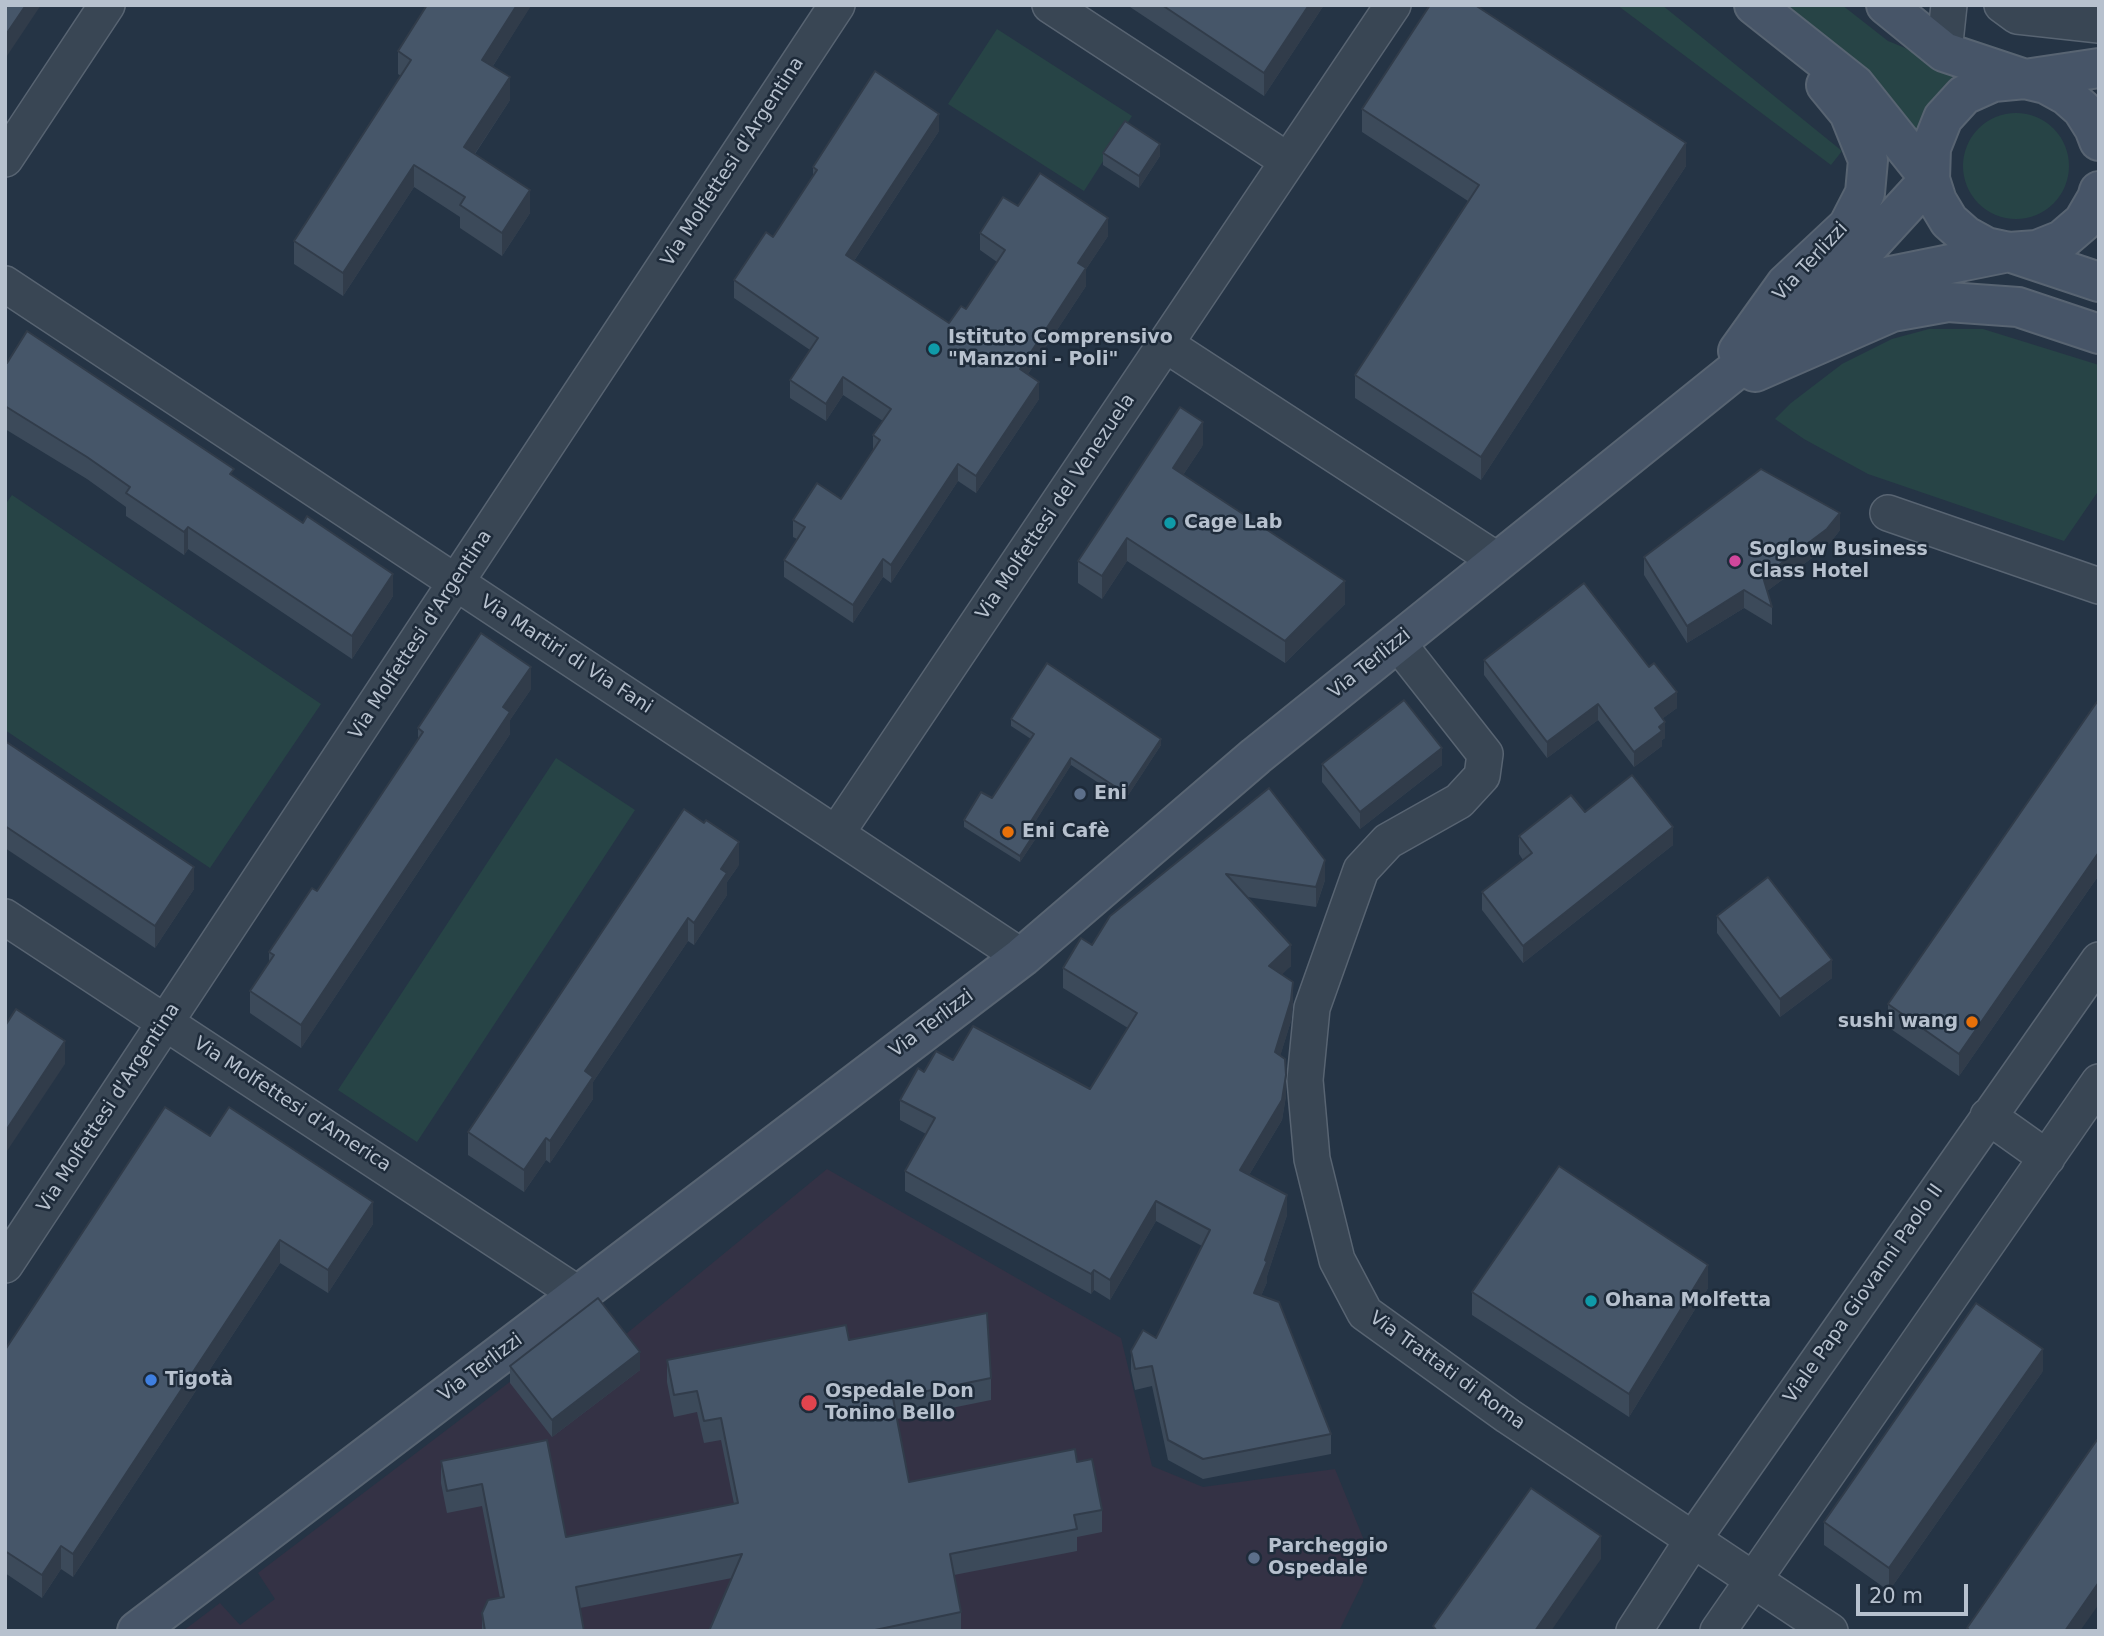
<!DOCTYPE html>
<meta charset="utf-8">
<style>
body{margin:0}
#map{position:relative;width:2104px;height:1636px;overflow:hidden;background:#253445;font-family:"DejaVu Sans",sans-serif}
canvas{display:block}
.frame{position:absolute;inset:0;border:7px solid #b7c1ce;pointer-events:none}
.scale{position:absolute;left:1856px;top:1584px;width:112px;height:32px;box-sizing:border-box;border:4px solid #b7c1ce;border-top:0;padding-left:9px;font-size:21px;line-height:24px;white-space:nowrap;color:#b7c1ce;-webkit-text-stroke:5px #1e2b3a;paint-order:stroke}
</style>
<div id="map">
<canvas width="2104" height="1636"></canvas>
<div class="frame"></div>
<div class="scale">20 m</div>
</div>
<script>
const ctx = document.querySelector('canvas').getContext('2d');
ctx.lineJoin = 'round';
function fillPath(path, color) {
  ctx.fillStyle = color;
  ctx.fill(path, 'evenodd');
}
function poly(rows) {
  const path = new Path2D();
  for (const r of rows) {
    if (r.length === 3) {
      path.moveTo(r[0] + r[2], r[1]);
      path.arc(r[0], r[1], r[2], 0, 2 * Math.PI);
      continue;
    }
    path.moveTo(r[0], r[1]);
    for (let i = 2; i < r.length; i += 2) path.lineTo(r[i], r[i + 1]);
  }
  return path;
}
function trace(path, color, width, dash) {
  ctx.strokeStyle = color;
  ctx.lineWidth = width;
  ctx.lineCap = dash ? 'butt' : 'round';
  ctx.setLineDash(dash || []);
  ctx.stroke(path);
}
function label(font, color, halo, rows, align = 'center') {
  ctx.font = font + ' "DejaVu Sans",sans-serif';
  ctx.lineWidth = 5;
  ctx.setLineDash([]);
  ctx.textBaseline = 'middle';
  ctx.strokeStyle = halo;
  ctx.fillStyle = color;
  for (const [text, x, y, turn = 0] of rows) {
    ctx.save();
    ctx.translate(x, y);
    ctx.rotate((+turn || 0) * Math.PI / 180);
    ctx.textAlign = isNaN(turn) ? turn : align;
    if (halo) ctx.strokeText(text, 0, 0);
    ctx.fillText(text, 0, 0);
    ctx.restore();
  }
}
fillPath(poly([
 [827,1169,1121,1338,1152,1466,1203,1487,1335,1469,1368,1550,1363,1582,1339,1631,183,1631,220,1603,240,1625,259,1611,275,1599,258,1573,598,1315,617,1340,626,1334]
]), '#343245');
fillPath(poly([
 [1617,5,1662,5,1842,151,1831,165],
 [1778,5,1842,5,1888,41,1959,70,1929,103,1914,136],
 [997,29,1132,116,1084,191,948,104],
 [2016,166,53],
 [1929,329,1983,329,2099,365,2099,490,2064,541,1868,474,1804,439,1775,419,1791,403,1842,364,1892,339],
 [12,495,321,704,210,868,5,730,5,505],
 [556,758,635,810,417,1142,338,1090]
]), '#274446');
const street = poly([
 [1050,5,1288,161],
 [2002,5,2017,16,2099,25],
 [1944,52,1949,5],
 [5,159,107,5],
 [5,284,1022,957],
 [1165,344,1498,561],
 [1888,513,2099,586],
 [1397,642,1485,754,1482,776,1459,801,1388,841,1361,870,1312,1008,1305,1080,1312,1159,1337,1260,1365,1313,1508,1416,1830,1631],
 [836,834,1393,5],
 [5,917,578,1294],
 [1988,1116,2047,1158],
 [5,1265,837,5],
 [1634,1631,1694,1538,2099,960],
 [1718,1631,2099,1082]
]);
const secondary = poly([
 [1886,5,1944,52,2025,79,2099,68],
 [2099,141,2094,128,2082,109,2066,95,2046,84,2025,79,1993,82,1964,95,1943,118,1931,148,1930,179,1937,201,1949,221,1966,236,1986,247,2009,252,2037,250,2062,240,2083,222,2097,198,2099,191],
 [1821,306,1890,276,2009,252,2099,282],
 [1738,351,1786,284,1848,226,1865,193,1868,160,1849,113,1826,85],
 [1755,372,1892,312,1948,302,2018,307,2099,334],
 [137,1631,1022,957,1256,756,1809,311,1930,179,1855,85,1754,5]
]);
trace(street, '#586472', 38);
trace(secondary, '#586472', 42);
trace(street, '#394654', 35);
trace(secondary, '#475568', 38);
fillPath(poly([
 [531,5,493,66,510,100,475,154,530,213,502,256,460,228,460,217,414,187,343,296,294,264,294,241,401,76,398,74,398,51],
 [1127,5,1324,5,1264,96],
 [1362,109,1686,166,1481,480,1355,398,1355,375,1468,201,1362,132],
 [939,131,854,261,949,323,966,309,997,262,980,250,980,233,1018,206,1108,236,1086,269,1086,286,1028,374,1039,399,976,493,958,481,891,583,883,577,853,623,784,577,784,560,797,539,793,537,793,520,841,499,873,450,873,435,883,421,843,395,826,421,790,398,790,380,810,350,734,298,734,280,773,237,813,177,813,167],
 [1103,153,1160,156,1139,188,1103,165],
 [5,362,234,477,393,596,352,659,188,549,184,555,126,516,126,507,87,479,5,429],
 [1203,445,1183,475,1345,604,1285,663,1127,561,1102,599,1078,583,1078,561],
 [1840,530,1827,547,1767,591,1772,607,1772,625,1744,608,1687,643,1644,575,1644,557],
 [1484,660,1677,708,1663,718,1665,738,1662,740,1662,746,1634,767,1598,720,1547,758,1484,675],
 [531,689,510,720,510,734,301,1048,250,1013,250,991,269,963,269,952,317,891,418,740,418,728],
 [2099,699,2099,875,1959,1076,1888,1027,1888,1004],
 [1011,719,1161,745,1125,800,1071,765,1033,825,1038,835,1020,862,964,827,964,820,992,798,1031,739,1011,726],
 [5,741,194,889,155,948,5,848],
 [1322,764,1442,765,1360,829,1322,782],
 [1269,788,1325,880,1316,907,1247,897,1291,966,1281,974,1293,1002,1291,1021,1280,1056,1286,1096,1282,1120,1249,1175,1287,1215,1267,1276,1267,1282,1261,1296,1331,1434,1331,1454,1203,1479,1168,1460,1152,1386,1135,1390,1131,1371,1131,1351,1156,1338,1202,1246,1156,1221,1110,1300,1094,1290,1091,1294,905,1191,905,1171,926,1134,900,1120,900,1100,924,1072,953,1060,1090,1089,1128,1028,1063,988,1063,968,1092,945],
 [1585,812,1673,845,1523,963,1482,910,1482,892,1523,860,1519,854,1519,836],
 [739,865,727,882,727,895,694,945,688,941,593,1082,593,1099,550,1163,546,1160,524,1192,468,1155,468,1132],
 [1717,916,1832,978,1780,1017,1717,933],
 [210,1136,373,1224,328,1293,280,1263,73,1577,61,1569,42,1598,5,1573,5,1350],
 [1708,1288,1629,1417,1472,1315,1472,1292],
 [849,1340,991,1378,991,1400,897,1419,909,1482,1077,1462,1102,1510,1102,1532,1077,1537,1077,1551,954,1575,961,1612,961,1631,709,1631,732,1578,580,1608,584,1631,482,1631,482,1613,500,1598,482,1506,447,1513,441,1483,441,1461,547,1440,566,1537,734,1504,721,1440,704,1443,697,1412,674,1417,667,1382,667,1360],
 [510,1366,640,1370,552,1437,510,1383],
 [2043,1371,1889,1591,1824,1545,1824,1522]
]), '#3c4a5a');
fillPath(poly([
 [26,5,41,5,5,59,5,36],
 [517,5,531,6,482,83,482,60],
 [1309,5,1324,5,1264,96,1264,73],
 [510,77,510,100,464,170,464,147],
 [939,114,939,131,846,273,846,255],
 [1686,143,1686,166,1481,480,1481,457],
 [1160,144,1160,156,1139,188,1139,176],
 [414,165,414,187,343,296,343,273],
 [530,190,530,213,502,256,502,233],
 [1108,218,1108,236,1086,269,1086,286,1020,386,1020,369,1078,263],
 [843,377,843,395,826,421,826,404],
 [1039,382,1039,399,976,493,976,476],
 [1203,422,1203,445,1173,490,1173,468],
 [958,464,958,481,891,583,891,565],
 [1840,513,1840,530,1827,547,1763,594,1763,577],
 [188,527,188,549,184,555,184,532],
 [1127,538,1127,561,1102,599,1102,576],
 [883,559,883,577,853,623,853,605],
 [393,574,393,596,352,659,352,636],
 [1345,581,1345,604,1285,663,1285,641],
 [1744,590,1744,608,1687,643,1687,626],
 [531,667,531,689,510,720,510,734,301,1048,301,1025,503,707],
 [1677,692,1677,708,1655,724,1655,708],
 [1598,704,1598,720,1547,758,1547,742],
 [1665,722,1665,738,1662,740,1662,746,1634,767,1634,752,1659,727],
 [1161,739,1161,745,1125,800,1125,793],
 [1442,748,1442,765,1360,829,1360,812],
 [1071,758,1071,765,1030,830,1030,823],
 [1673,827,1673,845,1523,963,1523,946],
 [1038,828,1038,835,1020,862,1020,856],
 [739,842,739,865,727,882,727,895,694,945,694,923,721,869],
 [2099,852,2099,875,1959,1076,1959,1054],
 [1325,860,1325,880,1316,907,1316,887],
 [194,867,194,889,155,948,155,926],
 [688,918,688,941,593,1082,593,1099,550,1163,550,1141,585,1071],
 [1291,945,1291,966,1269,987,1269,966],
 [1832,960,1832,978,1780,1017,1780,999],
 [1293,982,1293,1002,1291,1021,1275,1073,1275,1052],
 [65,1041,65,1064,5,1154,5,1132],
 [1286,1075,1286,1096,1282,1120,1240,1190,1240,1170],
 [546,1138,546,1160,524,1192,524,1170],
 [1287,1195,1287,1215,1267,1276,1267,1282,1254,1313,1254,1293],
 [1156,1201,1156,1221,1110,1300,1110,1280],
 [373,1202,373,1224,328,1293,328,1270],
 [280,1240,280,1263,73,1577,73,1554],
 [1708,1265,1708,1288,1629,1417,1629,1394],
 [1094,1270,1094,1290,1091,1294,1091,1274],
 [2043,1349,2043,1371,1889,1591,1889,1568],
 [640,1352,640,1370,552,1437,552,1420],
 [1601,1536,1601,1559,1551,1631,1535,1631],
 [61,1546,61,1569,42,1598,42,1575],
 [2099,1582,2099,1604,2080,1631,2065,1631]
]), '#313c4a');
const building = poly([
 [5,5,26,5,5,36,5,5],
 [427,5,517,5,482,60,510,77,464,147,530,190,502,233,460,205,465,197,414,165,343,273,294,241,411,60,398,51,427,5],
 [1162,5,1309,5,1264,73,1162,5],
 [1430,5,1475,5,1686,143,1481,457,1355,375,1479,185,1362,109,1430,5],
 [875,71,939,114,846,255,949,323,961,306,966,309,1005,250,980,233,1003,197,1018,206,1040,173,1108,218,1078,263,1086,268,1020,369,1039,382,976,476,958,464,891,565,883,559,853,605,784,560,805,527,793,520,817,483,841,499,880,440,873,435,891,409,843,377,826,404,790,380,818,338,734,280,766,232,773,237,817,170,813,167,875,71],
 [1125,121,1160,144,1139,176,1103,153,1125,121],
 [27,331,234,469,230,474,303,523,307,516,393,574,352,636,188,527,184,532,126,493,130,487,87,457,5,406,5,362,7,363,27,331],
 [1180,407,1203,422,1173,468,1345,581,1285,641,1127,538,1102,576,1078,561,1180,407],
 [1761,469,1840,513,1827,529,1763,577,1772,607,1744,590,1687,626,1644,557,1761,469],
 [1584,583,1649,667,1654,663,1677,692,1655,708,1665,722,1659,727,1662,731,1634,752,1598,704,1547,742,1484,660,1584,583],
 [481,633,531,667,503,707,510,712,301,1025,250,991,274,955,269,952,312,888,317,891,423,732,418,728,481,633],
 [1047,663,1161,739,1125,793,1071,758,1030,823,1038,828,1020,856,964,820,981,792,992,798,1034,734,1011,719,1047,663],
 [2099,699,2099,852,1959,1054,1888,1004,2099,699],
 [1404,700,1442,748,1360,812,1322,764,1404,700],
 [5,741,194,867,155,926,5,826,5,741],
 [1632,775,1673,827,1523,946,1482,892,1532,853,1519,836,1571,795,1585,812,1632,775],
 [1269,788,1325,860,1316,887,1226,874,1291,945,1269,966,1293,982,1291,1000,1275,1052,1285,1059,1286,1075,1282,1100,1240,1170,1287,1195,1265,1260,1267,1262,1254,1293,1279,1302,1331,1434,1203,1459,1168,1440,1152,1366,1135,1369,1131,1351,1143,1330,1156,1338,1210,1230,1156,1201,1110,1280,1094,1270,1091,1274,905,1171,935,1118,900,1100,918,1068,924,1072,936,1051,953,1060,973,1026,1090,1089,1137,1013,1063,968,1081,938,1092,945,1110,916,1269,788],
 [684,809,704,823,706,820,739,842,721,869,727,873,694,923,688,918,585,1071,593,1077,550,1141,546,1138,524,1170,468,1132,684,809],
 [1768,877,1832,960,1780,999,1717,916,1768,877],
 [16,1009,65,1041,5,1132,5,1026,16,1009],
 [165,1107,210,1136,229,1107,373,1202,328,1270,280,1240,73,1554,61,1546,42,1575,5,1551,5,1350,165,1107],
 [1559,1166,1708,1265,1629,1394,1472,1292,1559,1166],
 [598,1298,640,1352,552,1420,510,1366,598,1298],
 [1976,1303,2043,1349,1889,1568,1824,1522,1976,1303],
 [987,1313,991,1378,893,1398,909,1482,1075,1449,1077,1462,1092,1459,1102,1510,1074,1515,1077,1529,950,1554,961,1612,875,1630,875,1631,709,1631,742,1554,576,1587,584,1631,485,1631,482,1613,488,1600,504,1597,482,1484,447,1491,441,1461,547,1440,566,1537,738,1503,721,1418,704,1421,697,1391,674,1395,667,1360,846,1325,849,1340,987,1313],
 [2099,1437,2099,1582,2065,1631,1970,1631,1967,1628,2099,1437],
 [1531,1488,1601,1536,1535,1631,1437,1631,1433,1626,1531,1488]
]);
fillPath(building, '#465669');
trace(building, '#313c4a', 2);
for (const [x, y, r, color] of [
 [934,349,7,"#0f9aa8"],
 [1170,523,7,"#0f9aa8"],
 [1735,561,7,"#d1479c"],
 [1080,794,7,"#5c6f8a"],
 [1008,832,7,"#e8710a"],
 [1972,1022,7,"#e8710a"],
 [1591,1301,7,"#0f9aa8"],
 [151,1380,7,"#3f7fe0"],
 [809,1403,9,"#e0444e"],
 [1254,1558,7,"#5c6f8a"]
]) {
  const dot = new Path2D();
  dot.arc(x, y, r, 0, 2 * Math.PI);
  ctx.fillStyle = color;
  ctx.fill(dot);
  trace(dot, '#1e2b3a', 2.5);
}
label('19px', '#b7c1ce', '#1e2b3a', [
 ["Via Molfettesi d'Argentina",733,162,-57],
 ["Via Terlizzi",1811,262,-47],
 ["Via Molfettesi del Venezuela",1056,507,-56],
 ["Via Molfettesi d'Argentina",421,635,-57],
 ["Via Martiri di Via Fani",566,655,33],
 ["Via Terlizzi",1370,664,-39],
 ["Via Terlizzi",932,1024,-37],
 ["Via Molfettesi d'America",292,1105,33],
 ["Via Molfettesi d'Argentina",109,1108,-57],
 ["Viale Papa Giovanni Paolo II",1864,1294,-55],
 ["Via Terlizzi",481,1368,-37],
 ["Via Trattati di Roma",1447,1371,36]
]);
label('bold 19px', '#b7c1ce', '#1e2b3a', [
 ["Istituto Comprensivo",948,338],
 ["\"Manzoni - Poli\"",948,360],
 ["Cage Lab",1184,523],
 ["Soglow Business",1749,550],
 ["Class Hotel",1749,572],
 ["Eni",1094,794],
 ["Eni Cafè",1022,832],
 ["sushi wang",1958,1022,"right"],
 ["Ohana Molfetta",1605,1301],
 ["Tigotà",165,1380],
 ["Ospedale Don",825,1392],
 ["Tonino Bello",825,1414],
 ["Parcheggio",1268,1547],
 ["Ospedale",1268,1569]
], 'left');
</script>
